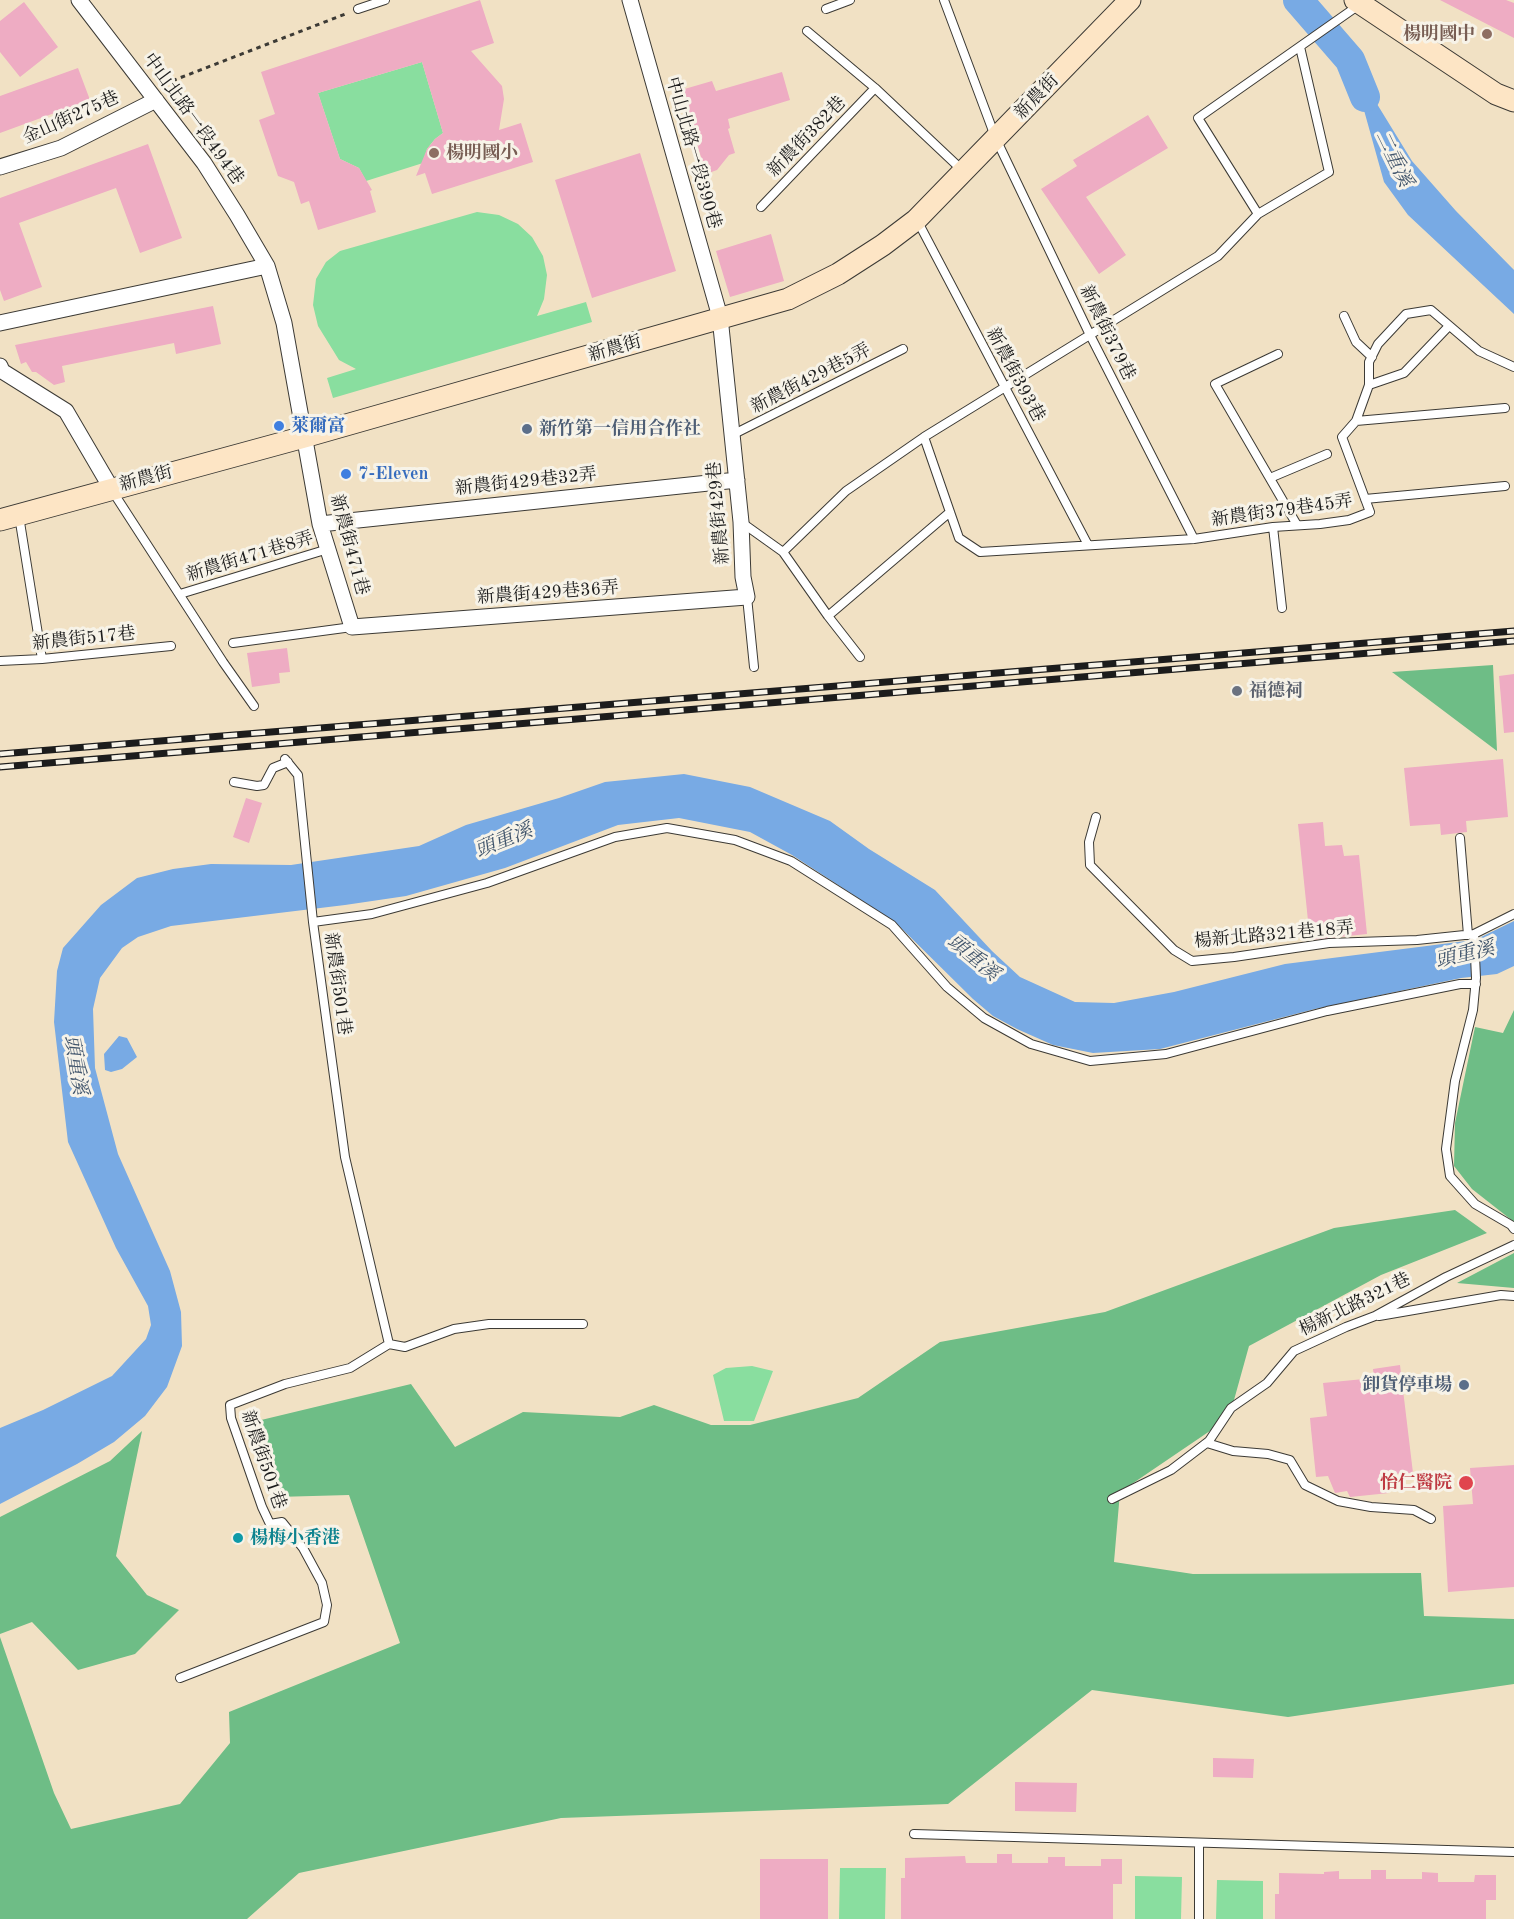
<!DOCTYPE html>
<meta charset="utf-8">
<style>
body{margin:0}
canvas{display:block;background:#f1e1c4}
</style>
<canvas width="1514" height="1919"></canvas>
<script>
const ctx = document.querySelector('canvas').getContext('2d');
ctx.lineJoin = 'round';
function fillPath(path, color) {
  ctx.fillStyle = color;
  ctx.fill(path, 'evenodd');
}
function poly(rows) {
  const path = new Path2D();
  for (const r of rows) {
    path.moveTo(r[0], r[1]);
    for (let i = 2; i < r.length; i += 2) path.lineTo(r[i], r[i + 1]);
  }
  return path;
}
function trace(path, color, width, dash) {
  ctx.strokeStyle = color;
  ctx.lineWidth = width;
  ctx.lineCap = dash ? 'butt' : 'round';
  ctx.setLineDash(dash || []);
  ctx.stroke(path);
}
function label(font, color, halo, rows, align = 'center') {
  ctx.font = font + ' "Old Standard TT","Noto Serif TC",serif';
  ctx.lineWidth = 6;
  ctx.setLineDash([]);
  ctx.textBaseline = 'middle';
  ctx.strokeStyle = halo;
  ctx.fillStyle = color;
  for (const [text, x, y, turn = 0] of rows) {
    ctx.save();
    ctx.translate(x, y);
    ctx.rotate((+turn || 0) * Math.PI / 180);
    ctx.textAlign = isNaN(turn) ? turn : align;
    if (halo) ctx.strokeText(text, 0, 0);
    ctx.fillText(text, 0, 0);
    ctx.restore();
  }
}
fillPath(poly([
 [422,62,443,133,435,139,427,149,423,163,366,181,359,168,340,159,318,93],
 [477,212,499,215,518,224,532,237,543,256,547,275,544,299,537,316,586,302,592,322,333,398,327,378,356,369,339,360,318,326,313,305,316,279,326,262,340,251],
 [752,1366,773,1371,754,1421,724,1421,713,1375,726,1368],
 [840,1868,886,1868,885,1919,839,1919],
 [1135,1876,1182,1877,1181,1919,1135,1919],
 [1217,1880,1263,1881,1263,1919,1216,1919]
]), '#89de9f');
fillPath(poly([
 [1493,665,1497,751,1392,672],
 [1514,1010,1514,1222,1472,1189,1454,1166,1455,1123,1475,1027,1503,1033],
 [1455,1210,1487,1233,1381,1275,1249,1346,1229,1418,1120,1492,1114,1562,1193,1574,1421,1573,1424,1616,1514,1619,1514,1684,1288,1717,1092,1690,948,1804,561,1818,299,1873,247,1919,0,1919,0,1637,54,1793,71,1829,180,1804,230,1743,229,1712,400,1643,349,1495,276,1497,257,1421,411,1384,455,1447,523,1412,620,1417,654,1405,711,1425,750,1425,858,1398,940,1342,1105,1312,1334,1228],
 [1514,1253,1514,1288,1457,1283],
 [142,1431,116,1556,147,1595,179,1610,135,1654,78,1670,32,1622,0,1634,0,1517,110,1461]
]), '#6ebd86');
fillPath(poly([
 [1350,60,1412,161,1456,211,1514,270,1514,314,1408,215,1384,182],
 [684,774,750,787,830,821,869,849,935,890,992,951,1020,977,1075,1002,1114,1003,1174,992,1285,964,1466,941,1481,937,1514,921,1514,966,1497,974,1461,978,1315,1009,1160,1049,1093,1053,1053,1045,1017,1029,993,1016,973,999,895,922,792,855,750,832,679,818,618,825,505,868,406,896,345,905,171,926,138,937,122,948,100,978,93,1009,95,1068,118,1154,170,1271,181,1312,182,1346,167,1387,145,1416,114,1442,77,1464,0,1504,0,1428,43,1410,112,1376,146,1339,151,1325,148,1306,116,1248,68,1142,54,1022,57,971,63,948,101,905,137,878,173,869,211,864,291,865,419,846,466,825,559,798,605,782],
 [119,1036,127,1038,137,1057,122,1069,111,1072,105,1070,104,1054]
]), '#78aae4');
trace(poly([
 [1298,0,1350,60,1365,97]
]), '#78aae4', 30);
fillPath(poly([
 [480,0,494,43,471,51,502,86,504,99,499,130,521,123,533,162,432,194,425,173,416,176,427,149,435,139,443,133,422,62,318,93,340,159,359,168,372,190,370,191,376,212,318,230,309,201,301,204,294,182,278,176,259,120,275,114,261,72],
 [1440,0,1506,0,1514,3,1514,38],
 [24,2,58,47,20,77,0,52,0,21],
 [78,68,90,100,0,133,0,96],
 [782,72,790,100,728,119,730,128,728,129,735,153,729,155,717,170,706,174,681,90,712,81,716,91],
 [1148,115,1168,148,1086,197,1126,255,1099,274,1041,189,1077,166,1073,160],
 [148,144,182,238,140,253,116,188,19,223,42,287,4,301,0,290,0,198],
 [640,153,676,271,592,298,555,180],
 [771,234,784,281,730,297,716,251],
 [213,306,221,344,176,354,174,343,62,366,65,382,54,385,36,372,32,372,26,362,21,364,15,345],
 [287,648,290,672,279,673,280,683,252,687,247,653],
 [1514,674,1514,732,1504,733,1499,676],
 [1503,759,1508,817,1466,821,1467,832,1441,835,1440,824,1410,826,1404,768],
 [246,798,262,803,249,843,233,837],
 [1323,822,1325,846,1342,845,1344,856,1359,855,1367,934,1310,940,1298,824],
 [1400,1365,1413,1473,1387,1474,1389,1493,1350,1497,1347,1491,1335,1493,1328,1476,1316,1477,1311,1429,1310,1418,1327,1416,1323,1383,1374,1378,1373,1369],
 [1514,1465,1514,1587,1448,1592,1443,1506,1473,1504,1470,1468],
 [1213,1758,1254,1759,1253,1778,1213,1777],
 [1015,1782,1077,1783,1076,1812,1015,1811],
 [997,1854,1012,1854,1012,1863,1048,1863,1048,1857,1065,1857,1065,1866,1101,1866,1101,1859,1122,1859,1122,1884,1113,1884,1113,1919,901,1919,901,1878,905,1878,905,1858,965,1856,966,1863,997,1863],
 [760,1859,828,1859,828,1919,760,1919],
 [1371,1870,1386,1870,1386,1879,1422,1879,1422,1872,1438,1873,1438,1882,1474,1882,1475,1875,1496,1875,1496,1900,1486,1900,1486,1919,1275,1919,1275,1894,1279,1894,1279,1873,1324,1874,1324,1872,1339,1871,1339,1879,1371,1879]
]), '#eeacc3');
const lane = poly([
 [944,0,996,139,1090,335,1194,539],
 [358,9,385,0],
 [826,9,850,0],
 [807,31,875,88,962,170],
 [761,207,875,88],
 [1258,214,1198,118,1359,5],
 [917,220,1088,545],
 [1344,316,1356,342,1372,357],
 [1278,354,1215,384,1297,525],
 [1369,385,1404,373,1448,327],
 [1356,421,1505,408],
 [732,435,903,349],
 [924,437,959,538,980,552,1194,539,1273,527,1320,524,1349,520,1370,512,1342,437,1356,421,1369,385,1369,362,1378,344,1406,314,1431,310,1479,351,1514,367],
 [1270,478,1327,454],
 [113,492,223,662,254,706],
 [1365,499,1505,486],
 [19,516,42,659],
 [741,522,783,552,828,616,860,657],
 [1273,527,1282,608],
 [783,552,846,491,924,437,1218,256,1258,214,1329,172,1300,47],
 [180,594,328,549],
 [747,597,754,667],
 [828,616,950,512],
 [233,643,352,627],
 [0,661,42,659,171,646],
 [285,759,298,775,313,922,345,1157,389,1344,405,1347,454,1329,489,1324,583,1324],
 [234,782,257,786,264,785,273,768,288,762],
 [1096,817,1089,842,1090,865,1174,950,1192,961,1234,957,1329,943,1417,940,1474,934,1514,914],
 [1460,838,1468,935],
 [313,922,372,914,487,883,615,837,667,828,735,840,791,861,892,925,947,987,984,1018,1031,1044,1090,1061,1166,1054,1327,1011,1460,984,1476,984],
 [1474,934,1476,978,1473,1010,1455,1081,1446,1149,1450,1176,1475,1204,1511,1225,1514,1229],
 [1379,1316,1501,1295,1514,1296],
 [1207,1443,1233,1451,1268,1454,1290,1460,1305,1485,1338,1501,1371,1507,1414,1510,1431,1519],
 [1112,1499,1171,1470,1209,1441,1231,1408,1267,1383,1294,1351,1346,1327,1375,1316,1446,1277,1514,1245],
 [180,1678,324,1622,327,1605,322,1583,303,1548,282,1522,270,1524,262,1507,231,1418,230,1405,285,1384,350,1368,389,1344],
 [914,1834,1514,1852],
 [1199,1919,1199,1843]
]);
const street = poly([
 [79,0,204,163,237,215,267,266,284,323,320,524,352,627,747,597,743,577,741,522,720,317,630,0],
 [0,167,61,148,156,100],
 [0,323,267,266],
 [0,366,2,371,66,411,111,488],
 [320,524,737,480]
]);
const secondary = poly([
 [1355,0,1496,94,1514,101],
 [0,520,304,437,788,299,838,274,883,245,916,220,1130,0]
]);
trace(lane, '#3c3a35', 10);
trace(street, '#3c3a35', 17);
trace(secondary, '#3c3a35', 23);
trace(poly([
 [164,84,348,13]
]), '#3c3a35', 3, [4.5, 4.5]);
trace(lane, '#fff', 8);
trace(street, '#fff', 15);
trace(secondary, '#fde5c5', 21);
const rail = poly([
 [0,754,1514,631],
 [0,767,1514,641]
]);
trace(rail, '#1c1c1c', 7);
trace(rail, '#f7f3e8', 4.5, [14]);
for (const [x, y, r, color] of [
 [1487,34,6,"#8d6e63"],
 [434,153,6,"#8d6e63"],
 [279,426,6,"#3f7fe0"],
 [527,429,6,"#5c6f8a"],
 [346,474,6,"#3f7fe0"],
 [1237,691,6,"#6b7280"],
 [1464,1385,6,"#5c6f8a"],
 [1466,1483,8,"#e0444e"],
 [238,1538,6,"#0f9aa8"]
]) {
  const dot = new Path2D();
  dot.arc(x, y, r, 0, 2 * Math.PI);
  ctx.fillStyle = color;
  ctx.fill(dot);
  trace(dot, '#f7f3e8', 2);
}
label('bold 18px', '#785e54', '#f7f3e8', [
 ["楊明國中",1475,34],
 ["楊明國小",446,153,"left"]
], 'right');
label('18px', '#1c1c1c', '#f7f3e8', [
 ["新農街",1037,97,-46],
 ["金山街275巷",71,118,-24],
 ["中山北路一段494巷",193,119,54],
 ["新農街382巷",807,137,-46],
 ["中山北路一段390巷",693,153,74],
 ["新農街379巷",1107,333,64],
 ["新農街",615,349,-16],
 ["新農街393巷",1015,375,62],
 ["新農街429巷5弄",811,379,-27],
 ["新農街",146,479,-15],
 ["新農街429巷32弄",526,482,-6],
 ["新農街379巷45弄",1282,511,-8],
 ["新農街429巷",719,513,-95],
 ["新農街471巷",349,545,75],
 ["新農街471巷8弄",250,557,-17],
 ["新農街429巷36弄",548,593,-4],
 ["新農街517巷",84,639,-6],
 ["楊新北路321巷18弄",1274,935,-5],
 ["新農街501巷",337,984,82],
 ["楊新北路321巷",1355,1305,-26],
 ["新農街501巷",263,1460,71]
]);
label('bold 18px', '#366cbe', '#f7f3e8', [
 ["萊爾富",291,426],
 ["7-Eleven",358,474]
], 'left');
label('bold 18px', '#4e5e75', '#f7f3e8', [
 ["新竹第一信用合作社",539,429],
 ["卸貨停車場",1452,1385,"right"]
], 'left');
label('bold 18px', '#5b616d', '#f7f3e8', [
 ["福德祠",1249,691]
], 'left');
label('bold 18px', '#be3a42', '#f7f3e8', [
 ["怡仁醫院",1452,1483]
], 'right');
label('bold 18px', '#0d838f', '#f7f3e8', [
 ["楊梅小香港",250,1538]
], 'left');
label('italic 20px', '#41556c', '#f7f3e8', [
 ["二重溪",1393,159,64],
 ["頭重溪",504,841,-22],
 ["頭重溪",1465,955,-13],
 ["頭重溪",973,958,40],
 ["頭重溪",75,1065,81]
]);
</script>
